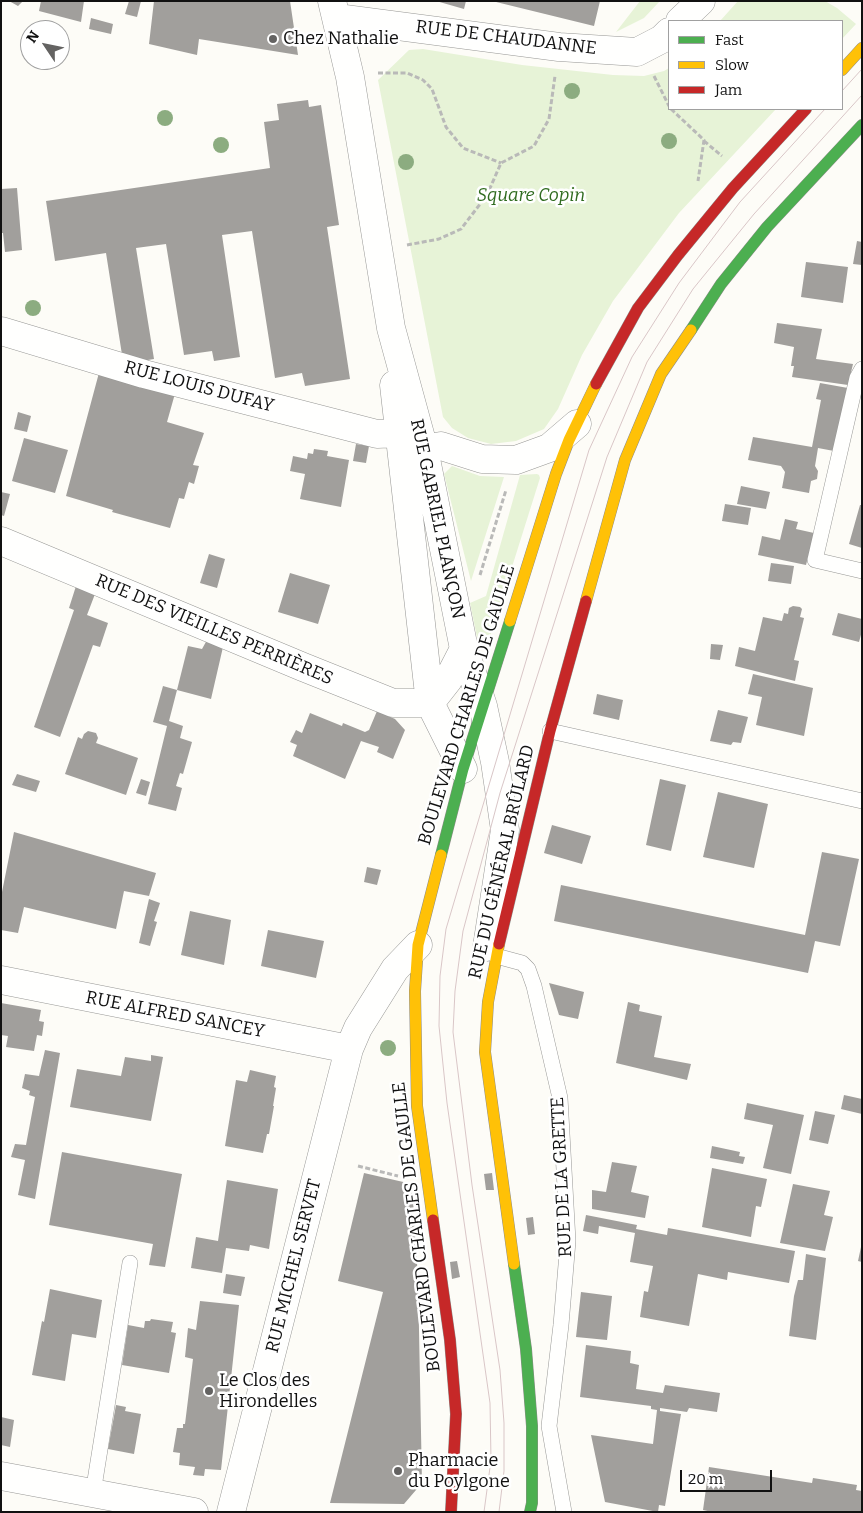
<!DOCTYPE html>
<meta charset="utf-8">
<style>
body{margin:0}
#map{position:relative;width:863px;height:1513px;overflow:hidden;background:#fdfcf7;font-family:Bitter,serif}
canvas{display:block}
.frame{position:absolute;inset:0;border:2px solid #111;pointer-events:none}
.legend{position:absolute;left:668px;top:20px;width:175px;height:90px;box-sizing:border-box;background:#fff;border:1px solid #a0a0a0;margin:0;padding:6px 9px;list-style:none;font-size:15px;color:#111}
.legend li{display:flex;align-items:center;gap:10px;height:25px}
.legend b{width:25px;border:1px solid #a0a0a0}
.north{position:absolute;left:20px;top:20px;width:50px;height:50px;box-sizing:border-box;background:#fff;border:1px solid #a0a0a0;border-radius:50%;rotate:304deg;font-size:14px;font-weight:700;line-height:20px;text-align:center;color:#111}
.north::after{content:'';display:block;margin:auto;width:18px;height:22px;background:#646362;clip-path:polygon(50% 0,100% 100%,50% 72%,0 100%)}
.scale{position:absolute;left:680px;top:1470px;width:92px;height:22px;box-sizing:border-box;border:2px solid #111;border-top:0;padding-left:6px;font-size:15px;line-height:18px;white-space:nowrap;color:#111;-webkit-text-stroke:4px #fff;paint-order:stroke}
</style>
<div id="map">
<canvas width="863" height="1513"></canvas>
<div class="frame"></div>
<ul class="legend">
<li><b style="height:6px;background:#4caf50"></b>Fast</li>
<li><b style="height:6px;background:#ffc107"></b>Slow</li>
<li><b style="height:6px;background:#c62828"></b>Jam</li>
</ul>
<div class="north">N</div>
<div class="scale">20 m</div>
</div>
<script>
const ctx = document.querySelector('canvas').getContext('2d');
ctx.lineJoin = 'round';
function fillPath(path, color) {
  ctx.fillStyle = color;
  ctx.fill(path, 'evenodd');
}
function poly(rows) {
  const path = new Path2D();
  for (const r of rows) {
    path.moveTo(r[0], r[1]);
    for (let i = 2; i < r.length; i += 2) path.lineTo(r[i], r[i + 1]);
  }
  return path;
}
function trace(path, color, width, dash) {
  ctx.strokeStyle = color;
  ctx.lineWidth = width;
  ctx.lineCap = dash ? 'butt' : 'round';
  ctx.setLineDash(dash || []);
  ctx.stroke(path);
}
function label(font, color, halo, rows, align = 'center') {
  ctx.font = font + ' Bitter,serif';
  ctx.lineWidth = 5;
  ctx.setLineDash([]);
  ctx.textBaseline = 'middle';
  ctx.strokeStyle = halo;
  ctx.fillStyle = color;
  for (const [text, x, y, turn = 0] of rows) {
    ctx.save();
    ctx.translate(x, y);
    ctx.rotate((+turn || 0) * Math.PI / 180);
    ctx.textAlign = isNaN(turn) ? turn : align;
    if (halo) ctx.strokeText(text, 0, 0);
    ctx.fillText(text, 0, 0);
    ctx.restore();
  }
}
fillPath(poly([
 [640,1,660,1,644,18,616,32],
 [738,1,825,1,837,8,856,24,842,39,842,21,720,21],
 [423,49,522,65,613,75,644,76,664,71,669,68,669,109,776,109,679,213,613,301,582,355,558,409,544,429,516,441,491,444,468,438,452,428,443,417,378,80,409,50],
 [452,466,480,476,504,477,471,581,444,474],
 [537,474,539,475,540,478,489,640,478,642,470,603,486,596,520,475]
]), '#e7f3d7');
fillPath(poly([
 [9,1,23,1,18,6],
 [41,1,84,1,81,22,39,11],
 [129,1,141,1,137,17,125,14],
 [154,1,290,1,298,55,199,39,197,55,149,44],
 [436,1,466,1,464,9],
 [492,1,600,1,594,26],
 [91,18,113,24,111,34,89,29],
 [308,100,309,107,321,105,339,225,327,227,350,379,305,386,302,373,275,378,252,231,222,235,240,357,214,361,212,351,184,355,166,244,136,248,154,359,129,363,123,361,106,253,55,261,46,201,270,168,264,122,279,120,277,104],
 [17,188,22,250,5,252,3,233,1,233,1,189],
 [857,241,862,242,862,265,853,264],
 [806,262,848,267,843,303,801,297],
 [777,323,822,329,816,359,853,364,848,385,792,377,794,366,791,366,794,347,774,343],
 [100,369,176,390,167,422,204,433,193,465,199,466,194,484,189,482,184,499,179,498,170,528,112,512,113,510,66,496],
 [820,383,848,388,834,451,818,448,815,466,818,471,817,479,811,481,809,493,782,488,785,472,781,466,748,460,753,437,812,447,821,400,816,399],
 [18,412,31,416,27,432,14,429],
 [24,438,68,450,55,493,12,481],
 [356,444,369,446,366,463,353,461],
 [314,449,328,451,327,456,349,460,341,507,300,499,305,474,290,471,293,456,307,459,308,453,313,454],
 [741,486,770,492,766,509,737,504],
 [1,492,10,494,4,516,1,515],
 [725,504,751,508,748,525,722,521],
 [860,505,862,505,862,548,849,544],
 [785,519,798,522,796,529,814,533,806,565,758,555,762,536,780,540],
 [209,554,225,559,217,588,200,583],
 [771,563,794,566,791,584,768,581],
 [290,573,330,585,318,624,278,612],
 [76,586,95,594,87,615,108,623,100,647,93,645,60,737,34,727,74,610,69,608],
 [793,606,800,607,802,609,800,617,804,618,794,660,799,661,795,681,735,666,739,647,755,651,763,617,782,621,784,613,788,614,789,608],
 [838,613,862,619,862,631,859,642,832,635],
 [207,640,223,647,211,699,177,690,188,646,202,649],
 [711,644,723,645,720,660,710,659],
 [753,674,813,688,804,736,756,725,762,697,748,694],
 [163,686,177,690,169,721,183,726,180,738,192,742,183,774,180,773,176,786,182,788,176,811,148,804,167,726,153,722],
 [597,694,623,700,619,720,593,714],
 [718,710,748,717,741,743,733,742,731,745,710,741],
 [377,711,395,719,405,730,393,759,377,752,379,747,361,741,345,779,293,756,297,745,290,742,296,730,302,733,310,713,342,726,343,723,365,732,369,730],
 [88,731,96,733,98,738,96,743,138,758,126,795,65,774,78,737,82,739,84,734],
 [17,774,40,781,36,792,12,785],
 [141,779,150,782,146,796,136,793],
 [660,779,686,785,671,851,646,845],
 [718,792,768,804,754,868,703,857],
 [552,825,591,836,582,864,544,853],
 [14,832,156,873,149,896,124,891,116,929,24,907,18,933,1,930,1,897],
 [822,852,859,859,840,946,815,941,808,973,554,921,561,885,805,935],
 [367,867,381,870,377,885,364,882],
 [149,899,160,903,154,921,157,922,150,946,139,943],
 [190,911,231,920,224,965,181,955],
 [268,930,324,941,316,978,261,966],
 [549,983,584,992,578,1019,559,1015],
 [628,1002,640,1005,639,1011,662,1016,654,1057,691,1064,687,1080,616,1063],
 [1,1003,41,1010,39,1021,44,1022,42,1036,37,1035,34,1051,6,1047,8,1036,1,1035],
 [45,1050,60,1053,35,1199,18,1195,25,1160,11,1157,15,1144,26,1145,35,1097,29,1095,30,1091,22,1088,25,1074,39,1076],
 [151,1055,163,1057,151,1121,70,1107,77,1069,121,1076,125,1057,151,1061],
 [250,1070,276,1076,274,1087,276,1088,273,1106,274,1106,269,1134,267,1134,263,1153,225,1146,236,1080,247,1082],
 [844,1095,862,1099,862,1114,841,1109],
 [747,1103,804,1115,791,1174,763,1168,773,1125,744,1119],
 [815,1111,835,1115,828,1144,809,1140],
 [712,1146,740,1152,739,1156,745,1157,743,1164,710,1158],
 [62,1152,182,1174,165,1267,149,1265,153,1244,49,1225],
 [612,1162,637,1166,631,1192,649,1196,645,1218,592,1209,592,1190,606,1192],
 [712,1168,767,1179,761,1207,756,1206,751,1237,702,1227],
 [364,1173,412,1184,418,1279,422,1483,404,1504,330,1503,383,1292,338,1281],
 [492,1173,494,1190,486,1190,484,1174],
 [227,1180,278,1189,269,1249,250,1245,249,1251,226,1248,222,1273,191,1268,196,1237,218,1241],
 [793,1184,830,1191,824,1215,833,1217,825,1251,780,1243],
 [586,1215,637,1225,636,1229,667,1235,668,1228,795,1251,789,1283,728,1272,727,1280,698,1274,689,1326,640,1317,644,1291,648,1292,653,1266,630,1262,635,1233,599,1226,598,1234,583,1231],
 [533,1217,535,1234,528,1235,526,1218],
 [861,1247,862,1247,862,1262,858,1261],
 [806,1254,826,1258,816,1340,789,1336,794,1296,798,1280,803,1280],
 [457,1261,460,1277,452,1279,450,1262],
 [226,1274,245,1277,241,1296,223,1293],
 [50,1289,102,1300,96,1338,72,1334,65,1381,32,1375,42,1321,44,1322],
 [581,1292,612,1296,607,1340,576,1337],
 [200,1301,239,1305,221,1470,205,1469,204,1476,193,1475,195,1467,179,1465,180,1453,173,1452,177,1428,183,1428,183,1424,185,1424,193,1359,185,1357,188,1328,196,1330],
 [151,1319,173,1322,171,1332,176,1333,169,1373,122,1365,128,1325,144,1328,145,1321,150,1321],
 [586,1345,631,1351,630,1363,639,1365,636,1389,663,1393,665,1385,720,1393,717,1412,689,1408,687,1412,660,1408,660,1411,681,1414,665,1506,659,1505,658,1512,605,1502,591,1435,653,1444,657,1410,651,1409,651,1406,580,1397],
 [116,1405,126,1407,125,1411,141,1414,134,1454,108,1449],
 [1,1417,14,1420,10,1447,1,1445],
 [709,1467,812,1483,813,1478,857,1485,856,1490,862,1491,862,1512,712,1512,703,1510]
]), '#a19f9c');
const lane = poly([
 [862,369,857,378,815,560,862,571],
 [550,731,862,801],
 [496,956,522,963,528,969,534,986,560,1098,568,1241,561,1325,549,1426,564,1512],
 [93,1493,130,1263]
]);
const street = poly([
 [332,1,350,77,391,328,424,449,464,649,483,706,495,762,505,830,487,947],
 [337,18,559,47,637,52,662,39,669,32],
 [680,21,701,1],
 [1,331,144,374,377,434,399,433],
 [394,385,430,703,463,769],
 [413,463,415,459,424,449,441,446,482,459,516,460,549,448,577,424],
 [1,541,303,667,393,703,430,703,448,680,464,649],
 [1,980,349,1049],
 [1,1476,194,1512],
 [231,1512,349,1049,358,1028,395,969,418,945]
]);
const fast = poly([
 [691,330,721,284,767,227,862,125],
 [441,855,463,769,510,621],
 [514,1264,526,1349,532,1426,532,1503,530,1512]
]);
const slow = poly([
 [842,70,862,48],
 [586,601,625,460,661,374,691,330],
 [510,621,556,474,569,440,596,384],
 [499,944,488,1002,485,1052,514,1264],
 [433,1220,417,1106,415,991,418,945,441,855]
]);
const jam = poly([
 [596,384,638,308,678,255,733,188,806,109],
 [499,944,550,731,586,601],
 [433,1220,450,1340,456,1414,451,1512]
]);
trace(lane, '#979795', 16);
trace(street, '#979795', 29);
trace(fast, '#8e8d8b', 12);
trace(slow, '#8e8d8b', 12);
trace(jam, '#8e8d8b', 12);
trace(poly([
 [378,73,407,73,423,80,432,89,446,127,463,148,501,163],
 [654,76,669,106],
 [671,109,704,140,698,181],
 [704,141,722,156],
 [407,245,439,239,461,229,487,195,501,163,534,146,549,119,555,76],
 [480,575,506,490],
 [358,1166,398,1176]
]), '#b9b9b8', 3, [5, 2.5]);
trace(lane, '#fffffe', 15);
trace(street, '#fffffe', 28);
trace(fast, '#4caf50', 11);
trace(slow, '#ffc107', 11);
trace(jam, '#c62828', 11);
trace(poly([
 [842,91,862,69],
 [484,1512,491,1460,490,1403,447,1103,439,1026,440,976,446,929,589,450,632,357,679,283,740,202,825,109],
 [499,1512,504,1471,504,1423,500,1370,472,1185,453,1032,455,991,463,931,500,793,607,457,647,362,693,289,754,214,862,95]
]), '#d9c6c7', 1);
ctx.fillStyle = '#8cac80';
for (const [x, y] of [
 [572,91],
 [165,118],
 [669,141],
 [221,145],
 [406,162],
 [33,308],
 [388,1048]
]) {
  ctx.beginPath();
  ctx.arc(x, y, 8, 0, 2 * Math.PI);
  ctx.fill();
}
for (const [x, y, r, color] of [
 [273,39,5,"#646362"],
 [209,1391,5,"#646362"],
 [398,1471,5,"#646362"]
]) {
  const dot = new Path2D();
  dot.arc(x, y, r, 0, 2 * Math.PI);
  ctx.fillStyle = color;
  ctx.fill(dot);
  trace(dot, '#fff', 2);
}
label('18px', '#111', '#fff', [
 ["RUE DE CHAUDANNE",506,38,7],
 ["RUE LOUIS DUFAY",199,387,15],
 ["RUE GABRIEL PLANÇON",437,519,78],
 ["RUE DES VIEILLES PERRIÈRES",214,630,23],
 ["BOULEVARD CHARLES DE GAULLE",467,705,-73],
 ["RUE DU GÉNÉRAL BRÛLARD",502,862,-77],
 ["RUE ALFRED SANCEY",175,1015,11],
 ["RUE DE LA GRETTE",562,1177,-93],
 ["BOULEVARD CHARLES DE GAULLE",417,1227,-97],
 ["RUE MICHEL SERVET",294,1266,-76]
]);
label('18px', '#111', '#fff', [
 ["Chez Nathalie",283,39],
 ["Le Clos des",219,1381],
 ["Hirondelles",219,1402],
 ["Pharmacie",408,1461],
 ["du Poylgone",408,1482]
], 'left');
label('italic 18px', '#2f6b1f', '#fff', [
 ["Square Copin",531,196]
]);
</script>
